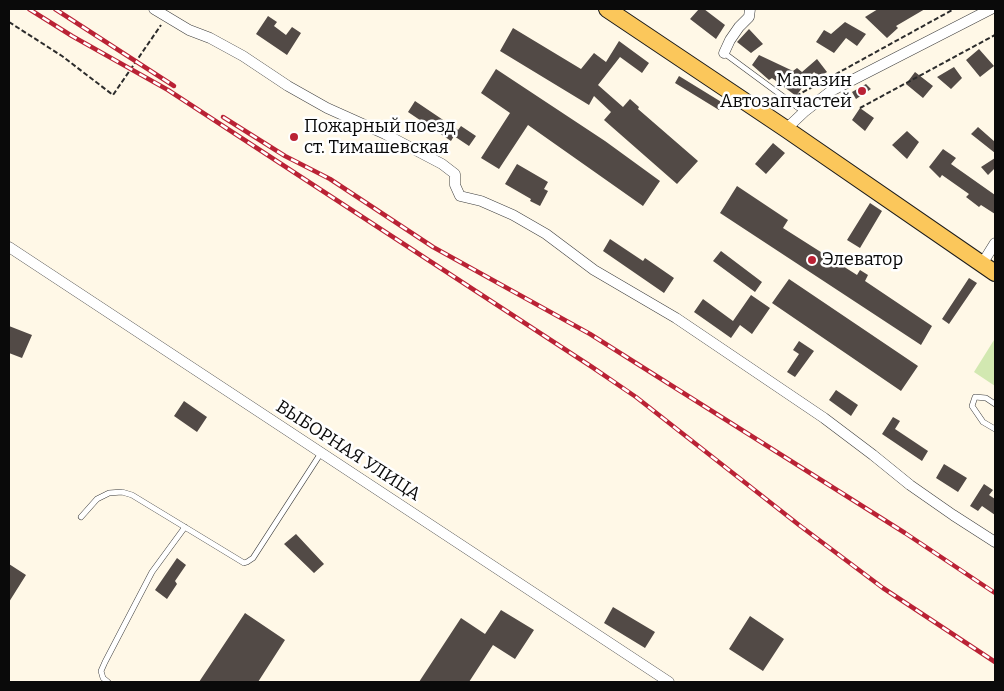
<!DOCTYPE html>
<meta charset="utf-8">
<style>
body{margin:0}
#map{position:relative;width:1004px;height:691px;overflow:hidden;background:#fff8e7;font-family:Bitter,serif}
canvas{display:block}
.frame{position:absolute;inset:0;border:10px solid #0a0a0a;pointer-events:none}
</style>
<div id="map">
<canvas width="1004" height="691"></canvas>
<div class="frame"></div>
</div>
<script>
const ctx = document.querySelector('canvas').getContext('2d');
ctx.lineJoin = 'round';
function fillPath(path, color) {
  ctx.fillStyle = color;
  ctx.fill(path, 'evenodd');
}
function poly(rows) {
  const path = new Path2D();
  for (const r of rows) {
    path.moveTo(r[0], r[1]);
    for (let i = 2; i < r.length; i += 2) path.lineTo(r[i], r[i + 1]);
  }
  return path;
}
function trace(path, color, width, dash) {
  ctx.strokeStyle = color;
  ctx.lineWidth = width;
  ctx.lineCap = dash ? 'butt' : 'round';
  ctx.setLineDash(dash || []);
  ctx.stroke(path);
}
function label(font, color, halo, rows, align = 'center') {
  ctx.font = font + ' Bitter,serif';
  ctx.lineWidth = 5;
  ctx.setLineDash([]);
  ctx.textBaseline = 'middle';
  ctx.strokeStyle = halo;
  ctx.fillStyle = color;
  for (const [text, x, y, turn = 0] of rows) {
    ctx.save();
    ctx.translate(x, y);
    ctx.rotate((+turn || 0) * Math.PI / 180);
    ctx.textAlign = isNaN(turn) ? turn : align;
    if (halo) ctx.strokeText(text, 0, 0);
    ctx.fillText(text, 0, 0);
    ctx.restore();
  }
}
fillPath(poly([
 [994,340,995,341,995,386,974,372]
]), '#d2e8b1');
fillPath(poly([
 [699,9,704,9,725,25,716,39,690,19],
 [878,9,925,9,896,26,898,28,887,38,865,17],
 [268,16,277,22,274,26,286,35,292,27,301,33,287,55,256,34],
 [845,22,866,34,857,46,846,38,834,53,816,42,824,30,831,34],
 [513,28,581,69,594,53,606,62,619,41,649,63,642,73,620,57,598,85,623,107,630,99,639,107,638,109,698,161,677,184,604,120,611,112,594,96,589,105,500,51],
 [749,29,763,44,751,53,737,42],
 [979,49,994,66,980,77,966,60],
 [759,55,793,71,797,68,802,72,817,59,827,72,819,77,814,72,796,96,772,78,769,80,752,65],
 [954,67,962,78,951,89,937,77],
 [496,69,605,141,660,181,643,206,528,125,499,169,481,158,510,113,481,93],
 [915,72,933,86,923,98,906,84],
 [679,76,723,103,719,110,675,83],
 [866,84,871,89,856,99,852,92],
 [415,101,458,130,461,126,476,136,469,146,454,136,451,141,408,112],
 [860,108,874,118,865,131,852,120],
 [978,127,995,142,995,153,971,134],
 [907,131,919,142,907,159,892,145],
 [773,143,785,153,766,174,755,164],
 [943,149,956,158,951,164,995,195,995,214,981,205,979,207,966,197,969,194,942,175,940,178,929,167],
 [995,158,995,168,988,175,981,167],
 [517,164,548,182,544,189,548,191,540,206,530,201,531,199,505,184],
 [737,186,788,220,783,228,857,275,860,270,868,275,865,281,932,326,921,345,720,213],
 [870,203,882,211,860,248,847,240],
 [610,239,643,261,645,258,674,278,664,293,603,251],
 [721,251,762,282,755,292,713,261],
 [969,278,977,283,949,324,942,319],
 [789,279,918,366,901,391,772,303],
 [751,295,770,308,752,334,740,325,731,338,694,312,703,299,733,321],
 [9,326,32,335,22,358,9,353],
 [799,341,814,351,795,377,787,372,799,354,793,350],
 [836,390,858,405,851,416,829,400],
 [184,401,207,417,197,432,174,416],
 [893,417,900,421,895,429,928,451,922,461,882,434],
 [944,464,967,478,958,492,936,478],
 [984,484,993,490,989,495,995,499,995,515,982,506,978,511,970,506],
 [296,534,324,564,314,573,284,544],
 [177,558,186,565,175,581,177,584,167,599,155,590],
 [9,564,26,575,9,602],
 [613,607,655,632,645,648,604,623],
 [501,610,534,630,515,659,493,645,469,682,419,682,461,618,485,634],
 [245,613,285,640,258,682,199,682],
 [750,616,784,639,763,671,729,649]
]), '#524a46');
const lane = poly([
 [724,53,804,112],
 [995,404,986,398,975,397,972,406,983,422,995,429],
 [81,517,97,499,109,493,122,492,132,495,244,563,247,562,253,558,321,453],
 [108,682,103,678,101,671,105,662,152,572,185,527]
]);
const street = poly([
 [154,9,189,30,210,38,243,56,288,86,327,108,385,134,442,164,455,174,455,185,460,196,481,201,513,215,546,234,594,270,676,318,824,418,873,455,910,485,953,515,995,542],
 [724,53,730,40,739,27,749,17,750,9],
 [786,129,804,112,831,91,991,9],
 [9,247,669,682],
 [982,264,995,243]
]);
const primary = poly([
 [607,9,786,129,995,273]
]);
trace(lane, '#3d3d3d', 6);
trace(street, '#3d3d3d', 11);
trace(primary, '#1b1b1b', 18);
trace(poly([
 [9,22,62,56,113,95,161,25],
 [796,96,954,9],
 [860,108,995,35]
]), '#2c2c2c', 2, [5, 2.5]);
trace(lane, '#fff', 5);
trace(street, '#fff', 10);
trace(primary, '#fbc75b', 16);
const rail = poly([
 [29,9,72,36,168,90,592,367,636,397,799,525,883,588,995,662],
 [55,9,174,86],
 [223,117,285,156,330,179,433,247,590,334,905,533,995,593]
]);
trace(rail, '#ba2235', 4.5);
trace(rail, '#fff', 2.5, [8]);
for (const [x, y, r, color] of [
 [862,91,5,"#ba2235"],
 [294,137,5,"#ba2235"],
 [812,260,5,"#ba2235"]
]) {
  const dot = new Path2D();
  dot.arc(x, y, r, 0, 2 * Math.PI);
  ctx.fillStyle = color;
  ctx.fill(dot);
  trace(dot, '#fff', 2);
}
label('18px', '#0a0a0a', '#fff', [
 ["Магазин",852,81,"right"],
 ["Автозапчастей",852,102,"right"],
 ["Пожарный поезд",304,127],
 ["ст. Тимашевская",304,148],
 ["Элеватор",822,260]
], 'left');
label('18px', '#0a0a0a', '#fff', [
 ["ВЫБОРНАЯ УЛИЦА",348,451,33]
]);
</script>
